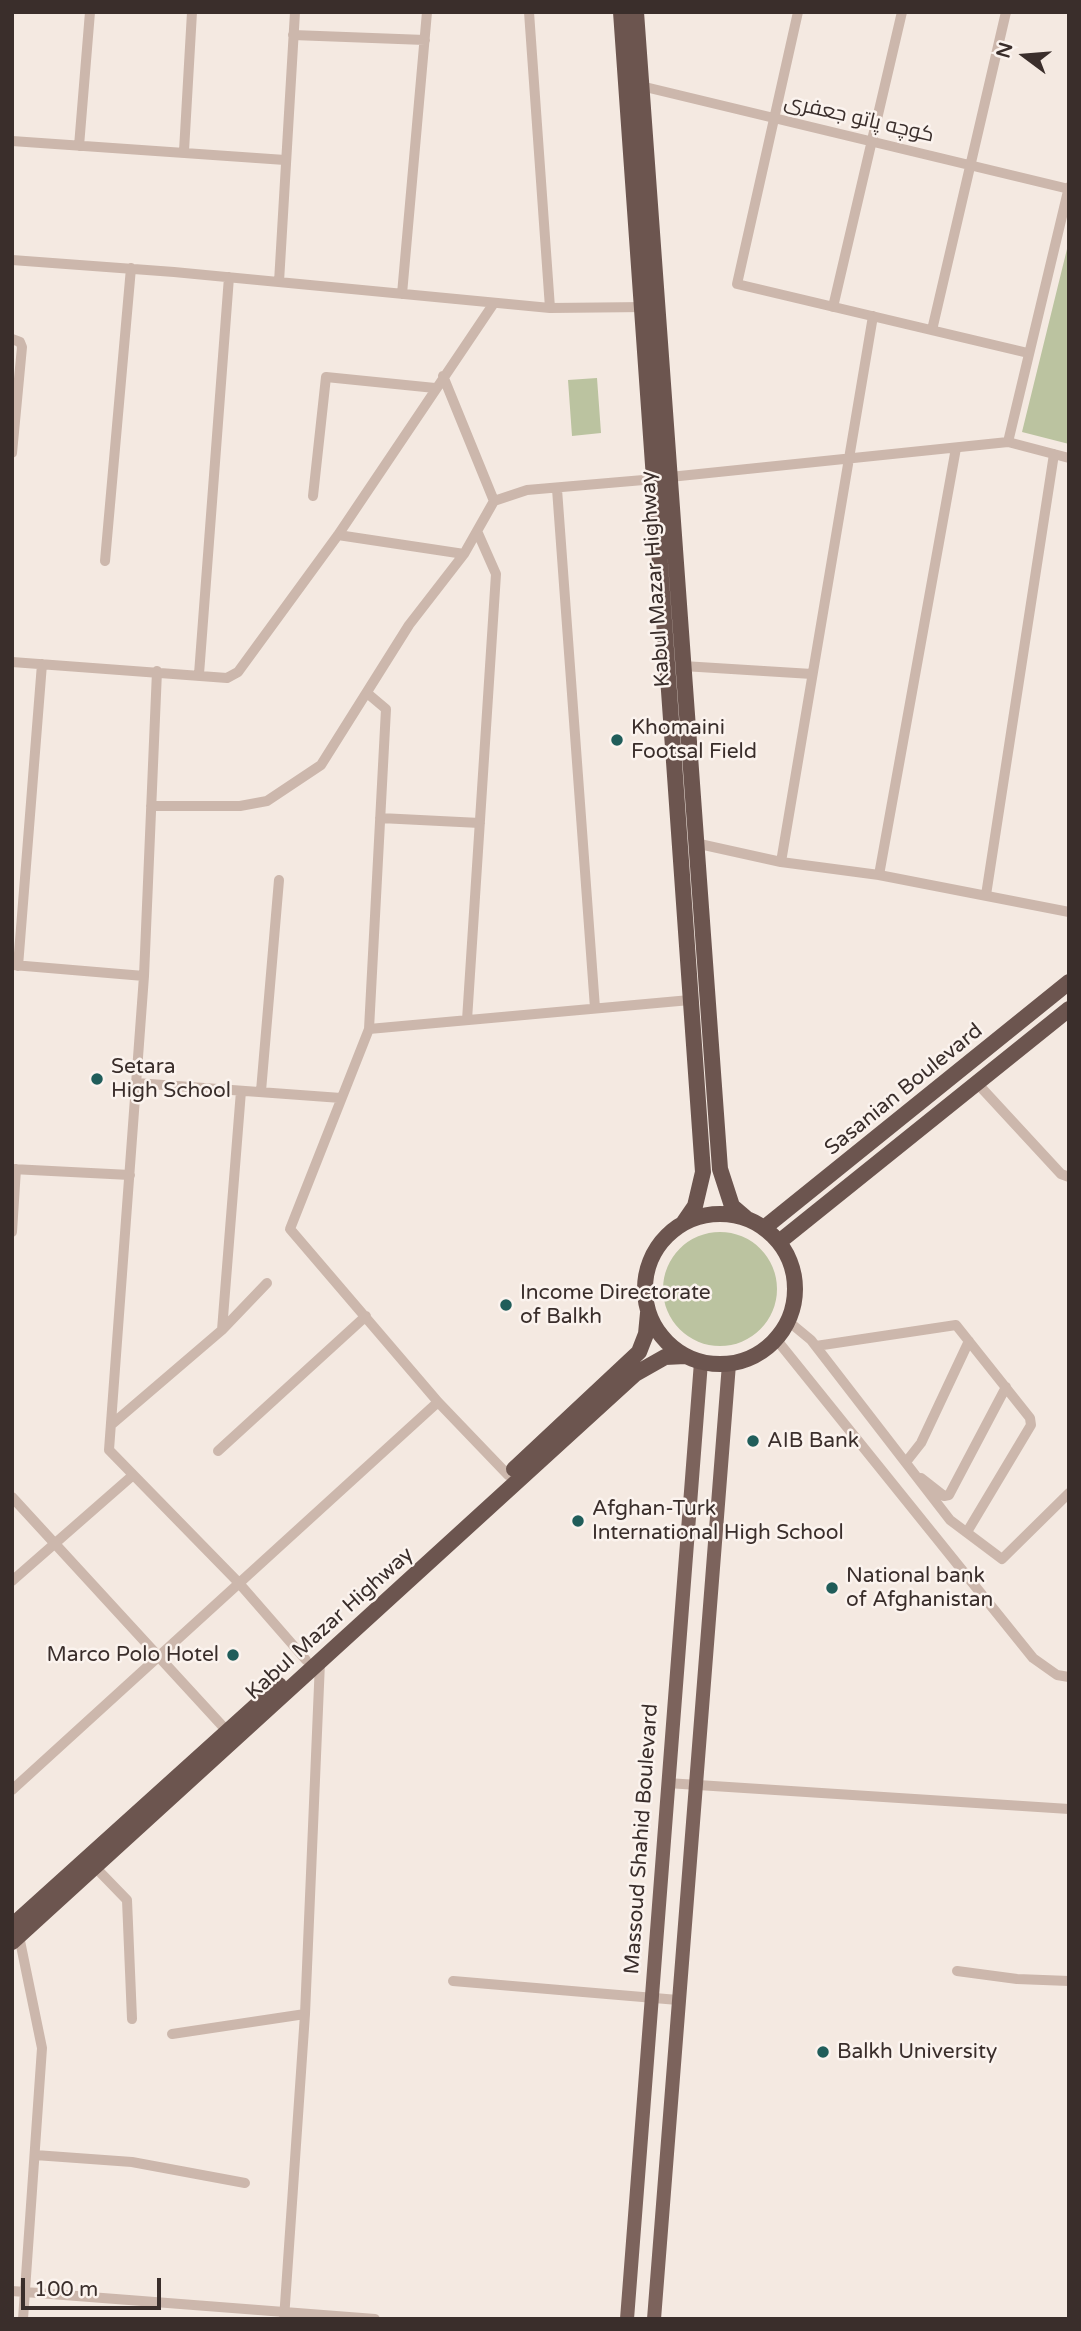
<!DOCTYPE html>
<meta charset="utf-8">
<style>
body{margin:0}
#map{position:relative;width:1081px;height:2331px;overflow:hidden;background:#f4e9e1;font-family:"Varela Round",sans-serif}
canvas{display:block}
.frame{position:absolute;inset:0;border:14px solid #3a2e2b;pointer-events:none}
.north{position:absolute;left:990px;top:21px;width:70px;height:70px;-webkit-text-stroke:5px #fbf3ee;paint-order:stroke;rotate:286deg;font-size:19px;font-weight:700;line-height:28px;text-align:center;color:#3a2e2b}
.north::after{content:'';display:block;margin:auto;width:24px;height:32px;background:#3a2e2b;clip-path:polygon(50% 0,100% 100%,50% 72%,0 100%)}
.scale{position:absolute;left:21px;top:2278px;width:140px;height:32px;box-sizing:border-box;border:4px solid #3a2e2b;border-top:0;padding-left:9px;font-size:21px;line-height:24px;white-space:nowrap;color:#3a2e2b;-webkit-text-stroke:5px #fbf3ee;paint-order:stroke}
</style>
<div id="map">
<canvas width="1081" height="2331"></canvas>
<div class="frame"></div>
<div class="north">N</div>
<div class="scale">100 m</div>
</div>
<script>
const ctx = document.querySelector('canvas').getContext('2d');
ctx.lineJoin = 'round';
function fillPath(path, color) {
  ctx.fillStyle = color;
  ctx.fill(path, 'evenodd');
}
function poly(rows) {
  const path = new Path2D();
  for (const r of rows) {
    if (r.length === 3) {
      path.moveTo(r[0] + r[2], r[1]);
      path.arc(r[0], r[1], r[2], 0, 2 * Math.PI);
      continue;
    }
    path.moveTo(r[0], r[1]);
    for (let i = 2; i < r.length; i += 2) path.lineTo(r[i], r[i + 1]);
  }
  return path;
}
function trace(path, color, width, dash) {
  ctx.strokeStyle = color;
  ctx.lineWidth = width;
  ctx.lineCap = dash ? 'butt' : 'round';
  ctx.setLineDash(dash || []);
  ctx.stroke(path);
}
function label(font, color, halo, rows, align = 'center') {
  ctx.font = font + ' "Varela Round",Cairo,sans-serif';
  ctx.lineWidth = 5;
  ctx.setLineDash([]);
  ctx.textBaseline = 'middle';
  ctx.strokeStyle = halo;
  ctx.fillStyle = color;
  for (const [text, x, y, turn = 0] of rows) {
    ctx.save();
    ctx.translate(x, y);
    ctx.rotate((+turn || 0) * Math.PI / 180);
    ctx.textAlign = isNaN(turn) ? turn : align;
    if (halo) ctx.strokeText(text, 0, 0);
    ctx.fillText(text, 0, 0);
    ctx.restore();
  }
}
fillPath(poly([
 [1067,249,1069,249,1069,444,1022,432],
 [597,378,601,433,572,436,568,380],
 [720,1289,57]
]), '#bbc3a0');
trace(poly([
 [529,12,550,308],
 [798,12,737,284,1028,353],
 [293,35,425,40],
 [641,86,1069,189],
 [12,141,285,160],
 [79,146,90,12],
 [184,151,192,12],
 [12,260,174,272,550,308,646,307],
 [279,282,295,12],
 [402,294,427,12],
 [833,307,902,12],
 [932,330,1006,12],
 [12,339,20,342,22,347,12,453],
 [443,376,494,501],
 [1008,442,1069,187],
 [670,477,1008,442,1069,458],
 [557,489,595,1008],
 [313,496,326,377,435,388],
 [338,535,464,554],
 [105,561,131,268],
 [12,662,227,678,238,672,338,535,494,303],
 [683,666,812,674],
 [157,671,144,976,109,1450,238,1582,306,1660],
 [199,674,229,277],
 [367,693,386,709,369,1029,290,1229,438,1402,508,1475],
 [151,806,240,806,267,801,321,765,409,625,464,554,494,501,527,490,655,479],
 [380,818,480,823],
 [695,843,781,862,879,875,1069,912],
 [781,862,873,316],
 [879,875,956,448],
 [986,895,1054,454],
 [13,965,144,976],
 [18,966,42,664],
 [467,1020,496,574,477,531],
 [369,1029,690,1000],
 [976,1082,1061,1174,1069,1177],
 [136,1083,341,1098],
 [261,1091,279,880],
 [12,1169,130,1175],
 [12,1232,16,1169],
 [788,1321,811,1340,950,1520,1002,1559,1069,1493],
 [222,1330,241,1091],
 [776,1339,1033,1658,1057,1675,1069,1677],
 [816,1346,956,1325,1030,1418,1031,1425,967,1532],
 [111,1425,222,1330,267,1283],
 [218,1451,366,1316],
 [906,1462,921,1443,969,1341],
 [921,1478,944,1496,949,1495,1006,1387],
 [12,1497,227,1731],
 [12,1581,132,1476],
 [667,1783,1069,1809],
 [12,1790,438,1402],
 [95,1867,127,1900,132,2019],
 [19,1936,42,2048,23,2319],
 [957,1971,1017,1979,1069,1981],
 [453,1981,678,2000],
 [172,2034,305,2014],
 [35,2155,132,2162,245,2183],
 [12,2291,375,2319],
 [284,2319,305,2014,320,1662]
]), '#ccb7ac', 10);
trace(poly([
 [627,2319,701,1362],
 [654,2319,729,1364]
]), '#7c635c', 14);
trace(poly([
 [621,12,703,1172,695,1206,684,1222],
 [636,12,720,1169,732,1206,746,1218],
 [720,1289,75],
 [764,1228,1069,982],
 [779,1242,1069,1009],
 [514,1469,639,1352,646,1334,648,1313],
 [12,1926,279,1685],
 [12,1942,635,1374,665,1357,685,1356]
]), '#6c554f', 16);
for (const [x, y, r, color] of [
 [617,740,7,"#205d5a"],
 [97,1079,7,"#205d5a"],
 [506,1305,7,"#205d5a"],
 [753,1441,7,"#205d5a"],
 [578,1521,7,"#205d5a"],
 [832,1588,7,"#205d5a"],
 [233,1655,7,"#205d5a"],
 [823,2052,7,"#205d5a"]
]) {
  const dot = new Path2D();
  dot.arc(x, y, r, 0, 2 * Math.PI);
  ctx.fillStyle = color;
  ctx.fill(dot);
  trace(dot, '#fbf3ee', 2.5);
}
label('21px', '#3a2e2b', '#fbf3ee', [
 ["کوچه پاتو جعفری",859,119,13],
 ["Kabul Mazar Highway",656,579,-94],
 ["Sasanian Boulevard",904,1090,-39],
 ["Kabul Mazar Highway",330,1624,-42],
 ["Massoud Shahid Boulevard",642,1839,-86]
]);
label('21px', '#3a2e2b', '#fbf3ee', [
 ["Khomaini",631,728],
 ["Footsal Field",631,752],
 ["Setara",111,1067],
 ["High School",111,1091],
 ["Income Directorate",520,1293],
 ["of Balkh",520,1317],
 ["AIB Bank",767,1441],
 ["Afghan-Turk",592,1509],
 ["International High School",592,1533],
 ["National bank",846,1576],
 ["of Afghanistan",846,1600],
 ["Marco Polo Hotel",219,1655,"right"],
 ["Balkh University",837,2052]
], 'left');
</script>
